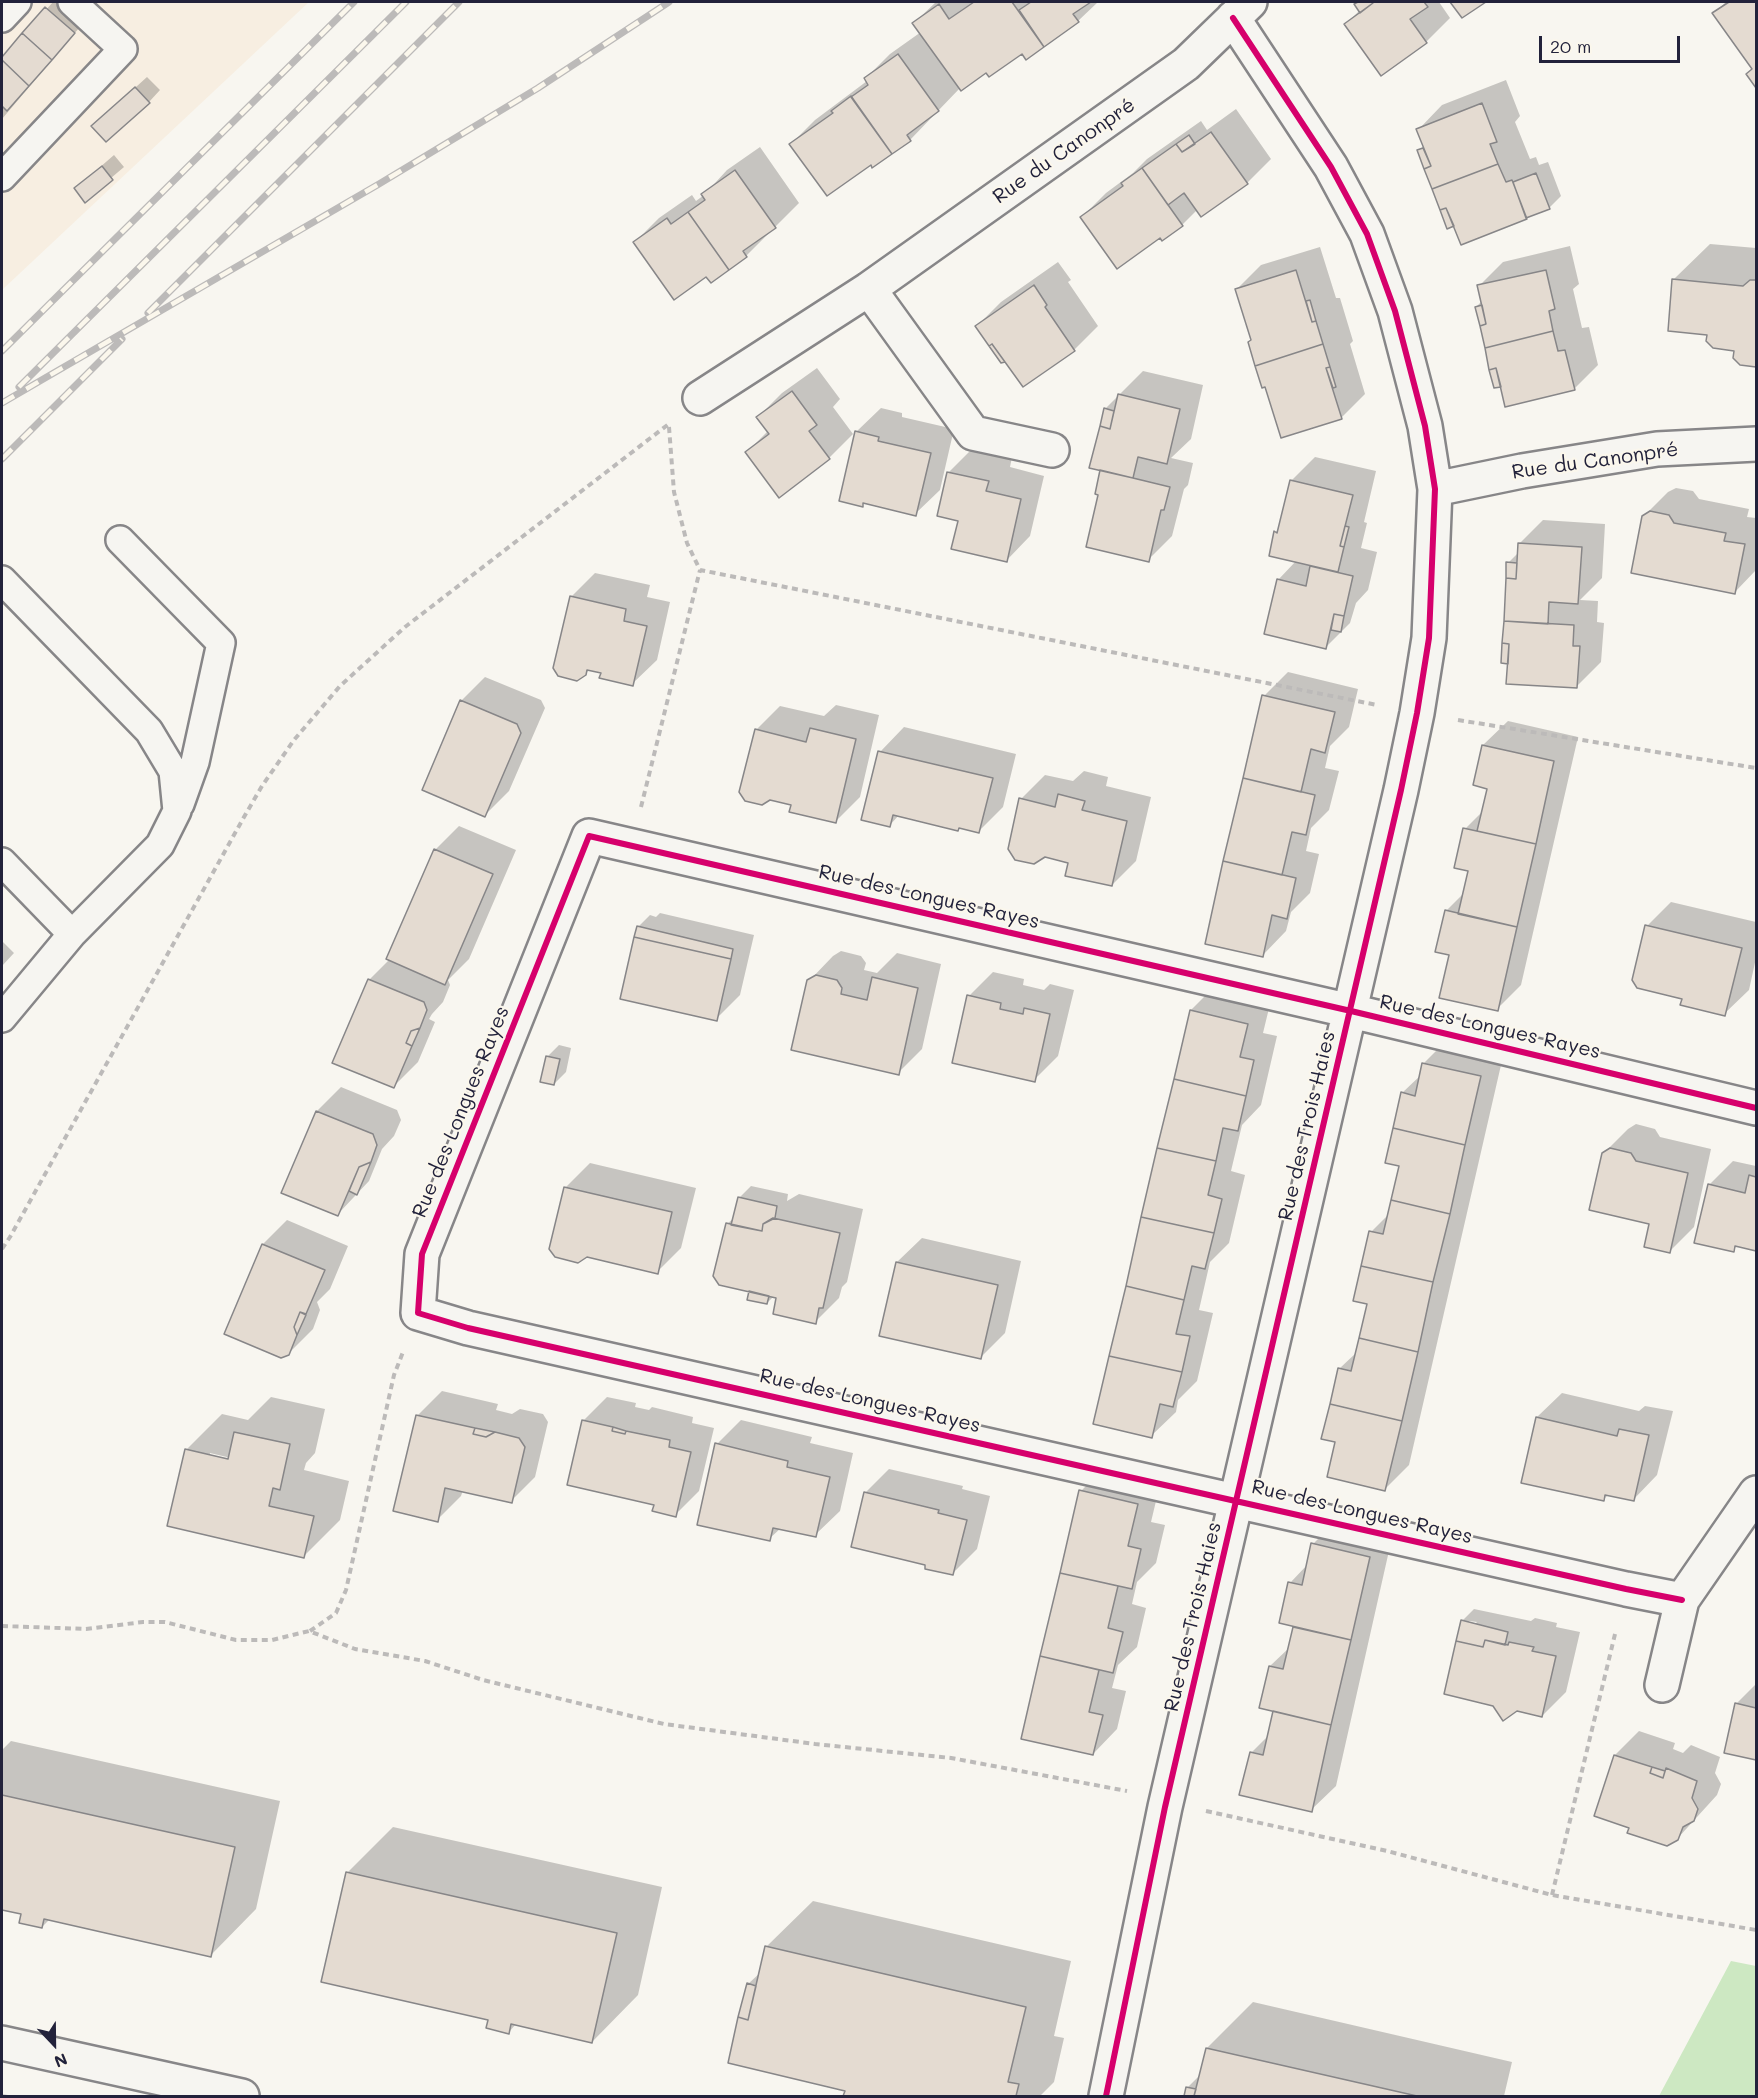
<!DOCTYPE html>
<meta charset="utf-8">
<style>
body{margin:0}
#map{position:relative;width:1758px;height:2098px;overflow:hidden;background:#f8f6f0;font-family:Mali,sans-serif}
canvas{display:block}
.frame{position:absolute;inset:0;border:3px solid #22223b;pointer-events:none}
.north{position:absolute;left:24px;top:2014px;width:60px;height:60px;-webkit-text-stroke:4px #fbf7ec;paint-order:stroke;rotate:158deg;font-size:16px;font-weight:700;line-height:24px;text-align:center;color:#22223b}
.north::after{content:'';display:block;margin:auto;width:21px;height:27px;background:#22223b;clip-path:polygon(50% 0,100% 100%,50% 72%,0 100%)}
.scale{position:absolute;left:1539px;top:36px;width:141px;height:27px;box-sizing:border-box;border:3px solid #22223b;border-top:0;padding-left:8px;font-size:18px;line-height:21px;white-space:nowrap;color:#22223b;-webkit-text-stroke:4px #fbf7ec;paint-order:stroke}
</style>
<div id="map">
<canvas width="1758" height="2098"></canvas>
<div class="frame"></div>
<div class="north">N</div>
<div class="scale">20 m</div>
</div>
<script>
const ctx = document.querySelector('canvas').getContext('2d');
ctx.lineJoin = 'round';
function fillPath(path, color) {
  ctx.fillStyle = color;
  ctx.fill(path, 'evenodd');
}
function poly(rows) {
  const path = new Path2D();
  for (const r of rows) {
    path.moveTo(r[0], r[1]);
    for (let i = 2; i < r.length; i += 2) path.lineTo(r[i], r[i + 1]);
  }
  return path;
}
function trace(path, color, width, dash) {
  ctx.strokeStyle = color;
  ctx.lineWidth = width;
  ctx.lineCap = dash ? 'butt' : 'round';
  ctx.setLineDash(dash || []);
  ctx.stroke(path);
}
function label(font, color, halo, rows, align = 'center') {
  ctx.font = font + ' Mali,sans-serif';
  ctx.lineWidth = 4.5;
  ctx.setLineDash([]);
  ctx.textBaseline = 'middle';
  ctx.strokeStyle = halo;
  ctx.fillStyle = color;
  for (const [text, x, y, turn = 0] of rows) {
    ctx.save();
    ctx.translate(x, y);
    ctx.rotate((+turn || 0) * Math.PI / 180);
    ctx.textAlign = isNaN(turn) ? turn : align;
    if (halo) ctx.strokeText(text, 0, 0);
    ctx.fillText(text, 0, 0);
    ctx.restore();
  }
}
fillPath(poly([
 [2,2,309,2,2,290]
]), '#f7eee1');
fillPath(poly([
 [1731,1961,1756,1966,1756,2096,1659,2096]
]), '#cde8c2');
fillPath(poly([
 [53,2,64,2,85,21,2,119,2,59],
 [936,2,1098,2,1078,21,1027,58,1023,52,986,71,961,87,910,140,871,163,791,144,815,120,867,81,866,78,890,54,921,32,914,23],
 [1359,2,1439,2,1450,18,1426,42,1346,24,1360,10,1356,4],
 [1726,2,1756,2,1756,85,1748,74,1754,69,1714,13],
 [147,77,160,90,149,102,105,115],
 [1506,80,1520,116,1515,122,1530,159,1536,157,1539,165,1548,162,1561,196,1549,208,1462,243,1419,151,1424,145,1418,130,1442,105],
 [1236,109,1271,159,1247,183,1198,209,1182,225,1163,239,1161,236,1082,217,1106,193,1133,173,1147,159,1201,121,1207,130],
 [760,147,799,203,746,256,728,269,706,275,635,242,659,218,692,195,696,201,704,195,727,170],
 [114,155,124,167,85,200,76,188],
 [1710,244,1756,248,1756,366,1741,364,1736,349,1708,333,1674,279],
 [1570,246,1579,284,1573,289,1582,328,1589,327,1598,365,1574,389,1476,307,1482,301,1479,286,1503,262],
 [1320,247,1336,298,1340,298,1353,341,1350,344,1365,394,1341,418,1252,340,1237,289,1261,265],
 [1058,262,1071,280,1068,282,1098,326,1074,350,1023,385,977,326,1001,302],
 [817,368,840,399,833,407,853,434,829,458,747,452,768,431,758,417,782,393],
 [1143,371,1203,385,1191,439,1171,458,1193,463,1188,485,1184,489,1172,536,1148,560,1100,493,1105,409],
 [881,408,902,413,902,417,954,429,940,490,915,514,865,502,862,505,856,432],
 [973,448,1012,457,1010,467,1044,476,1030,536,1006,561,959,520,939,514,949,472],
 [1315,457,1376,471,1364,522,1367,523,1361,548,1377,552,1368,590,1356,603,1350,623,1326,647,1278,580,1296,561,1276,532,1280,527,1291,481],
 [1676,488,1693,491,1699,499,1749,509,1747,517,1756,518,1756,570,1735,592,1643,517,1668,492],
 [1543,520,1605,524,1602,578,1580,600,1598,601,1597,622,1604,623,1601,662,1577,686,1508,563,1519,552,1519,544],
 [595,573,650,585,647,597,670,602,657,660,632,684,603,672,590,669,585,674,571,597],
 [1288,672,1358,689,1349,727,1330,746,1325,768,1339,771,1329,810,1311,828,1306,851,1319,854,1310,893,1291,912,1286,931,1262,956,1264,696],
 [485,677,541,700,545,708,509,791,485,815,461,701],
 [836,705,879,715,860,797,836,821,793,804,756,730,780,706,824,716],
 [1508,721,1578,737,1521,985,1497,1009,1451,954,1446,911,1465,892,1470,870,1465,829,1484,810,1489,787,1483,745],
 [904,727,1016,754,1003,807,979,831,961,827,958,830,899,815,890,825,880,752],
 [1084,771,1108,777,1106,786,1151,797,1136,861,1112,885,1070,862,1021,799,1045,775,1073,781],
 [459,826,516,850,469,959,448,980,450,985,443,1002,432,1014,429,1019,435,1022,418,1062,393,1087,369,980,390,959,435,850],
 [1671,902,1756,922,1756,958,1749,990,1724,1014,1684,998,1647,926],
 [660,913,754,935,740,995,716,1019,638,927,650,915,656,917],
 [2,941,14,953,2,966],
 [841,951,861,956,866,963,864,970,877,973,897,953,941,964,922,1049,898,1073,809,981,833,956],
 [993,972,1024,979,1023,985,1044,990,1050,984,1074,990,1058,1056,1034,1080,969,996],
 [1215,986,1271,1000,1263,1033,1277,1036,1261,1105,1242,1125,1231,1171,1245,1175,1229,1243,1210,1262,1199,1310,1213,1313,1197,1381,1178,1400,1176,1412,1151,1436,1191,1010],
 [1448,1039,1504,1052,1409,1465,1385,1489,1337,1441,1339,1369,1358,1351,1369,1303,1371,1232,1390,1213,1401,1165,1402,1093,1422,1074,1424,1063],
 [559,1045,571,1048,566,1072,554,1084,547,1057],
 [341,1087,397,1110,401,1120,394,1136,382,1149,369,1181,338,1214,283,1192,317,1111],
 [1636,1124,1655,1129,1660,1137,1711,1149,1694,1227,1670,1251,1603,1154,1628,1129],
 [1733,1161,1756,1166,1756,1250,1738,1245,1733,1250,1709,1185],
 [590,1163,696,1188,681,1248,657,1272,565,1188],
 [751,1186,788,1194,787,1201,799,1194,863,1209,847,1282,842,1287,839,1298,815,1322,778,1297,774,1296,767,1303,750,1290,727,1224,735,1217,739,1198],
 [287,1220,348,1246,330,1289,317,1302,320,1310,313,1329,288,1354,225,1333,263,1244],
 [922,1238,1021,1261,1005,1333,981,1357,897,1262],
 [442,1391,498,1404,496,1410,512,1414,520,1409,543,1414,548,1422,535,1477,511,1501,463,1490,461,1496,437,1520,418,1415],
 [1562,1393,1639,1411,1645,1406,1673,1411,1657,1475,1633,1500,1609,1494,1603,1500,1537,1417],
 [271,1397,325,1409,315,1453,306,1463,304,1470,349,1481,340,1520,304,1556,186,1450,222,1414,248,1420],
 [210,1453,235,1459,235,1462,210,1456],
 [607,1397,636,1403,635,1407,649,1410,652,1407,693,1417,692,1423,714,1428,699,1491,675,1515,655,1504,583,1421],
 [741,1420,812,1437,810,1443,853,1453,840,1511,815,1535,781,1528,769,1539,717,1444],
 [1105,1467,1161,1480,1151,1522,1165,1525,1156,1563,1137,1582,1132,1604,1146,1608,1137,1647,1118,1665,1112,1688,1126,1691,1117,1729,1093,1754,1023,1738,1081,1491],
 [889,1469,963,1486,962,1489,990,1496,977,1549,953,1573,927,1564,865,1493],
 [1337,1520,1393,1533,1336,1786,1311,1810,1251,1753,1269,1735,1275,1710,1261,1707,1270,1666,1290,1647,1295,1626,1290,1583,1308,1564,1313,1544],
 [1474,1609,1531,1621,1535,1618,1557,1623,1556,1627,1580,1632,1566,1692,1542,1716,1462,1621],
 [1469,1621,1477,1622,1474,1625,1469,1624],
 [1756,1684,1756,1759,1725,1752,1736,1704],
 [1639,1731,1675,1743,1673,1749,1683,1753,1691,1745,1720,1757,1715,1773,1721,1784,1717,1795,1677,1839,1631,1827,1615,1755],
 [11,1741,280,1801,256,1909,210,1956,50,1919,42,1927,23,1913,2,1908,2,1750],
 [393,1827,662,1887,638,1995,592,2042,516,2024,509,2032,490,2019,347,1873],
 [813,1901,1071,1961,1054,2036,1064,2038,1054,2082,1040,2096,845,2096,846,2090,748,1984,761,1972,766,1947],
 [1253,2002,1512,2062,1504,2096,1185,2096,1187,2088,1199,2076,1207,2048],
 [2,2094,14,2096,2,2096]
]), '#0003');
const building = poly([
 [974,2,1012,2,1044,47,1026,60,1022,54,989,77,986,73,961,91,912,23,939,4,949,19,974,2],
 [1031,2,1091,2,1073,14,1079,22,1044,47,1019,10,1031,2],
 [1358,2,1372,2,1373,3,1360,13,1354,4,1358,2],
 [1372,2,1424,2,1428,7,1410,19,1427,43,1381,76,1344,24,1373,3,1372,2],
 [1450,2,1486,2,1462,18,1450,2],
 [1729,2,1756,2,1756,88,1746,74,1752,69,1712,13,1729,2],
 [45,7,75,33,52,60,22,33,45,7],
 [22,33,52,60,29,86,2,60,2,57,22,33],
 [898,54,939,111,907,135,911,141,892,154,851,97,868,85,864,78,898,54],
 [2,60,29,86,7,111,2,106,2,60],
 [135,87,150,103,106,142,91,126,135,87],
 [851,96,892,154,872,168,871,165,827,196,789,144,833,113,831,111,851,96],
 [1482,103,1497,142,1490,144,1498,164,1432,189,1424,169,1431,166,1416,129,1482,103],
 [1211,132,1248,184,1201,217,1184,193,1168,205,1142,168,1176,144,1182,152,1211,132],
 [1189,135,1195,144,1182,152,1176,144,1189,135],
 [1423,148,1431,166,1424,169,1417,150,1423,148],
 [1498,164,1506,182,1512,180,1527,219,1461,245,1446,208,1440,210,1432,189,1498,164],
 [102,166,113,180,85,203,74,188,102,166],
 [1142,168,1183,226,1162,241,1160,238,1117,269,1080,217,1123,186,1121,183,1142,168],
 [735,170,776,228,743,251,747,257,729,270,688,212,705,200,701,194,735,170],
 [1536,173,1550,209,1526,218,1513,182,1536,173],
 [1446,208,1454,226,1447,229,1440,210,1446,208],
 [688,212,729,270,711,283,706,277,674,300,633,242,667,218,671,224,688,212],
 [1296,270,1312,322,1316,321,1323,344,1255,366,1248,342,1251,340,1235,289,1296,270],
 [1546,270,1555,309,1549,311,1553,331,1485,348,1480,326,1486,324,1477,285,1546,270],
 [1672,279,1743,286,1750,280,1756,280,1756,367,1740,365,1733,358,1734,351,1713,348,1706,341,1707,335,1668,331,1672,279],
 [1034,285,1047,305,1045,307,1075,351,1023,387,992,344,989,346,975,326,1034,285],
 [1310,300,1316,321,1312,322,1306,301,1310,300],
 [1482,305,1486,324,1480,326,1475,307,1482,305],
 [1553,331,1558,351,1565,350,1575,390,1505,407,1496,368,1489,370,1485,348,1553,331],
 [992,344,1005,362,1001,363,989,346,992,344],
 [1323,344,1330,367,1326,368,1342,419,1281,438,1265,387,1262,388,1255,366,1323,344],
 [1330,367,1336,387,1333,388,1326,368,1330,367],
 [1496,368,1501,387,1494,388,1489,370,1496,368],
 [792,391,817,425,809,431,830,459,779,498,745,452,769,434,756,417,792,391],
 [1118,394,1180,409,1167,464,1138,457,1133,478,1089,468,1100,426,1110,429,1118,394],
 [1104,408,1114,411,1110,429,1100,426,1104,408],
 [855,431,879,437,878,441,931,453,916,516,863,503,863,507,839,501,855,431],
 [1100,470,1170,487,1164,510,1161,510,1149,562,1086,547,1098,495,1095,494,1100,470],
 [947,472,989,481,986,491,1021,499,1007,562,951,549,958,521,937,516,947,472],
 [1290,480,1353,495,1340,546,1344,547,1338,572,1269,556,1274,531,1277,533,1290,480],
 [1650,511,1669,515,1674,523,1726,533,1724,541,1745,544,1735,594,1631,573,1642,516,1650,511],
 [1345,526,1349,527,1344,547,1340,546,1345,526],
 [1518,543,1582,547,1578,604,1549,602,1548,624,1504,621,1506,578,1516,579,1518,543],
 [1506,562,1517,563,1516,579,1506,578,1506,562],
 [1310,566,1353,576,1344,616,1334,614,1326,649,1264,634,1277,579,1306,586,1310,566],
 [570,596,626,609,624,621,647,626,633,686,599,678,601,673,587,670,586,675,577,681,558,676,553,668,570,596],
 [1334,614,1344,616,1341,632,1331,630,1334,614],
 [1504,621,1574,625,1573,646,1580,646,1577,688,1506,684,1509,644,1502,643,1504,621],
 [1502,643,1509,644,1508,664,1501,663,1502,643],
 [1262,695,1335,712,1325,753,1311,749,1301,792,1243,778,1262,695],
 [460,700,517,724,521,733,485,817,422,790,460,700],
 [810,728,856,739,836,823,789,812,791,805,770,800,762,805,745,801,739,792,755,729,806,742,810,728],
 [1482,745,1554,761,1536,844,1477,831,1487,789,1473,785,1482,745],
 [878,751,993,778,979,833,959,828,958,831,893,815,890,827,861,820,878,751],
 [1243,778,1315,795,1306,835,1292,832,1282,875,1223,861,1243,778],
 [1058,794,1085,801,1082,810,1127,821,1112,886,1065,876,1068,863,1045,857,1034,864,1015,860,1008,849,1019,798,1055,807,1058,794],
 [1463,828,1536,844,1517,927,1458,914,1468,871,1454,868,1463,828],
 [434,849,493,874,445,985,386,959,434,849],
 [1223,861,1296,878,1287,919,1272,915,1263,957,1205,944,1223,861],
 [1445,910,1517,927,1498,1011,1439,998,1449,955,1435,952,1445,910],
 [1645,925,1742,948,1725,1016,1680,1005,1682,999,1637,988,1632,980,1645,925],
 [637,926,733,949,731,959,634,937,637,926],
 [634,937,731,959,717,1021,620,999,634,937],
 [816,975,837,980,842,988,841,994,867,1000,872,977,918,988,899,1075,791,1050,807,980,816,975],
 [368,979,424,1002,427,1010,420,1028,411,1031,406,1043,412,1046,394,1088,332,1063,368,979],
 [967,995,1001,1003,1000,1009,1023,1014,1024,1008,1050,1014,1035,1082,952,1063,967,995],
 [1190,1010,1248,1024,1240,1057,1254,1060,1246,1096,1174,1079,1190,1010],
 [420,1028,412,1046,406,1043,411,1031,420,1028],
 [546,1056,560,1059,554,1085,540,1082,546,1056],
 [1422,1063,1481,1076,1465,1145,1393,1128,1401,1092,1415,1096,1422,1063],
 [1174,1079,1246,1096,1238,1131,1223,1128,1216,1161,1157,1148,1174,1079],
 [316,1111,373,1134,377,1145,371,1162,359,1167,338,1216,281,1193,316,1111],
 [1393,1128,1465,1145,1450,1214,1391,1200,1399,1166,1385,1163,1393,1128],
 [1157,1148,1216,1161,1208,1195,1222,1199,1214,1233,1141,1217,1157,1148],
 [1610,1148,1631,1153,1636,1161,1688,1173,1670,1253,1644,1247,1649,1224,1589,1210,1602,1153,1610,1148],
 [371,1162,357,1195,349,1191,359,1167,371,1162],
 [1749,1175,1756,1177,1756,1251,1735,1246,1734,1252,1694,1243,1708,1184,1745,1193,1749,1175],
 [564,1187,672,1212,658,1274,587,1257,578,1263,555,1257,549,1249,564,1187],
 [738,1197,777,1206,775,1218,763,1224,762,1231,731,1225,738,1197],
 [1391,1200,1450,1214,1433,1282,1361,1266,1369,1231,1383,1234,1391,1200],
 [1141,1217,1214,1233,1205,1269,1192,1266,1184,1300,1126,1286,1141,1217],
 [773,1218,840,1233,823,1308,819,1308,816,1324,773,1314,776,1298,719,1285,713,1276,726,1223,762,1231,763,1224,773,1218],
 [262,1244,325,1270,306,1314,300,1312,294,1327,297,1335,289,1355,281,1358,224,1334,262,1244],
 [896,1262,998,1285,981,1359,879,1336,896,1262],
 [1361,1266,1433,1282,1418,1352,1359,1338,1367,1304,1353,1301,1361,1266],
 [1126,1286,1184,1300,1176,1334,1190,1336,1182,1372,1109,1356,1126,1286],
 [749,1291,769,1296,767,1304,747,1300,749,1291],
 [300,1312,306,1315,297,1335,294,1327,300,1312],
 [1359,1338,1418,1352,1402,1421,1330,1404,1338,1368,1351,1371,1359,1338],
 [1109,1356,1182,1372,1173,1407,1160,1404,1152,1438,1093,1424,1109,1356],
 [1330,1404,1402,1421,1385,1491,1327,1477,1335,1442,1321,1439,1330,1404],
 [416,1415,475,1428,473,1434,486,1437,495,1432,519,1438,525,1447,512,1503,445,1488,438,1522,393,1511,416,1415],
 [1536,1417,1617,1436,1619,1429,1649,1435,1634,1501,1605,1495,1604,1501,1521,1483,1536,1417],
 [582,1420,613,1427,612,1431,625,1434,626,1431,670,1440,669,1447,691,1452,676,1517,652,1511,654,1505,567,1485,582,1420],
 [613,1427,626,1431,625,1434,612,1431,613,1427],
 [475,1428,495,1432,486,1437,473,1434,475,1428],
 [234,1432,290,1444,280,1490,273,1488,269,1506,314,1516,304,1558,167,1526,185,1449,228,1459,234,1432],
 [715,1443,788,1461,787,1467,830,1477,816,1537,773,1528,770,1541,697,1525,715,1443],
 [1079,1490,1138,1504,1128,1546,1141,1549,1132,1589,1060,1573,1079,1490],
 [864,1492,939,1510,938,1513,967,1520,953,1575,925,1569,925,1565,851,1547,864,1492],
 [1311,1543,1370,1557,1351,1640,1279,1623,1288,1582,1302,1585,1311,1543],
 [1060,1573,1118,1586,1108,1628,1123,1632,1113,1673,1040,1656,1060,1573],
 [1461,1620,1508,1632,1505,1645,1485,1640,1483,1647,1456,1641,1461,1620],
 [1293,1627,1351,1640,1331,1725,1259,1708,1269,1666,1283,1669,1293,1627],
 [1485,1640,1508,1645,1509,1642,1534,1647,1532,1651,1556,1656,1542,1717,1517,1711,1503,1721,1493,1706,1444,1694,1456,1641,1483,1647,1485,1640],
 [1040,1656,1099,1670,1089,1712,1103,1715,1093,1755,1021,1739,1040,1656],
 [1735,1703,1756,1708,1756,1760,1724,1753,1735,1703],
 [1273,1711,1331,1725,1312,1812,1239,1795,1250,1752,1263,1755,1273,1711],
 [1614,1755,1652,1767,1650,1773,1663,1778,1666,1768,1697,1781,1692,1798,1698,1809,1694,1821,1683,1827,1678,1840,1667,1846,1627,1833,1629,1828,1594,1816,1614,1755],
 [1652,1767,1665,1771,1663,1778,1650,1773,1652,1767],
 [2,1795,235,1847,211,1957,44,1919,42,1928,19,1923,21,1914,2,1910,2,1795],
 [346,1872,617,1933,592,2043,511,2024,509,2034,486,2028,488,2020,321,1982,346,1872],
 [765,1946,1026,2007,1008,2082,1019,2084,1016,2096,843,2096,845,2091,728,2063,738,2017,748,2020,765,1946],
 [747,1983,756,1986,748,2020,738,2017,747,1983],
 [1206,2048,1417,2096,1194,2096,1206,2048],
 [1186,2087,1196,2089,1194,2096,1184,2096,1186,2087]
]);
fillPath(building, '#e4dbd1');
trace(building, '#878688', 1.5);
const lane = poly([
 [2,18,17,2],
 [2,177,123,49,72,2],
 [120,540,221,643,195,762,180,804],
 [2,580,149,731,173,771,177,811,160,845,72,934,2,1018],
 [2,862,72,934]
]);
const street = poly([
 [869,289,973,433,1052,450],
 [700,398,869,289,1186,64,1250,2],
 [1435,489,1522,471,1657,449,1756,444],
 [1682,1600,1626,1589,468,1328,418,1313,422,1254,589,836,1351,1011,1756,1108],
 [1662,1685,1682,1600,1756,1493],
 [2,2043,242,2096],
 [1106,2096,1165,1807,1401,790,1417,713,1429,638,1435,489,1425,426,1395,311,1367,234,1331,167,1233,18]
]);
trace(lane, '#878688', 32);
trace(street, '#878688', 38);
trace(poly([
 [669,427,674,492,687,543,700,570,1377,705],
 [1458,720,1756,768],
 [641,807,700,570],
 [2,1249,10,1237,244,817,262,786,294,740,340,686,405,627,670,423],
 [2,1626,86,1629,143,1622,165,1622,236,1640,272,1640,309,1631,355,1649,425,1661,483,1680,664,1724,815,1744,951,1758,1127,1791],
 [310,1631,336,1613,346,1590,394,1375,403,1352],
 [1206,1811,1387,1851,1552,1895,1756,1930],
 [1552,1895,1616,1630]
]), '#bcbab9', 4, [6, 4.5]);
trace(lane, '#f6f5f1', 27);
trace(street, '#f6f5f1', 33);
const rail = poly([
 [148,313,459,2],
 [2,351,354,2],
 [19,387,406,2],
 [2,403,379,184,538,88,669,2],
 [2,459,122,339]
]);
trace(rail, '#bcbab9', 7);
trace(rail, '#fbf7ec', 4.5, [14]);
trace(poly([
 [1682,1600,1626,1589,468,1328,418,1313,422,1254,589,836,1351,1011,1756,1108],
 [1106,2096,1165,1807,1401,790,1417,713,1429,638,1435,489,1425,426,1395,311,1367,234,1331,167,1233,18]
]), '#d6006c', 6);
label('20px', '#22223b', '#fbf7ec', [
 ["Rue du Canonpré",1064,151,-35],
 ["Rue du Canonpré",1595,461,-8],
 ["Rue des Longues Rayes",929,897,13],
 ["Rue des Longues Rayes",1490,1027,13],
 ["Rue des Longues Rayes",461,1112,-68],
 ["Rue des Trois Haies",1307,1126,-77],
 ["Rue des Longues Rayes",870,1401,13],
 ["Rue des Longues Rayes",1362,1512,13],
 ["Rue des Trois Haies",1193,1617,-77]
]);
</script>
